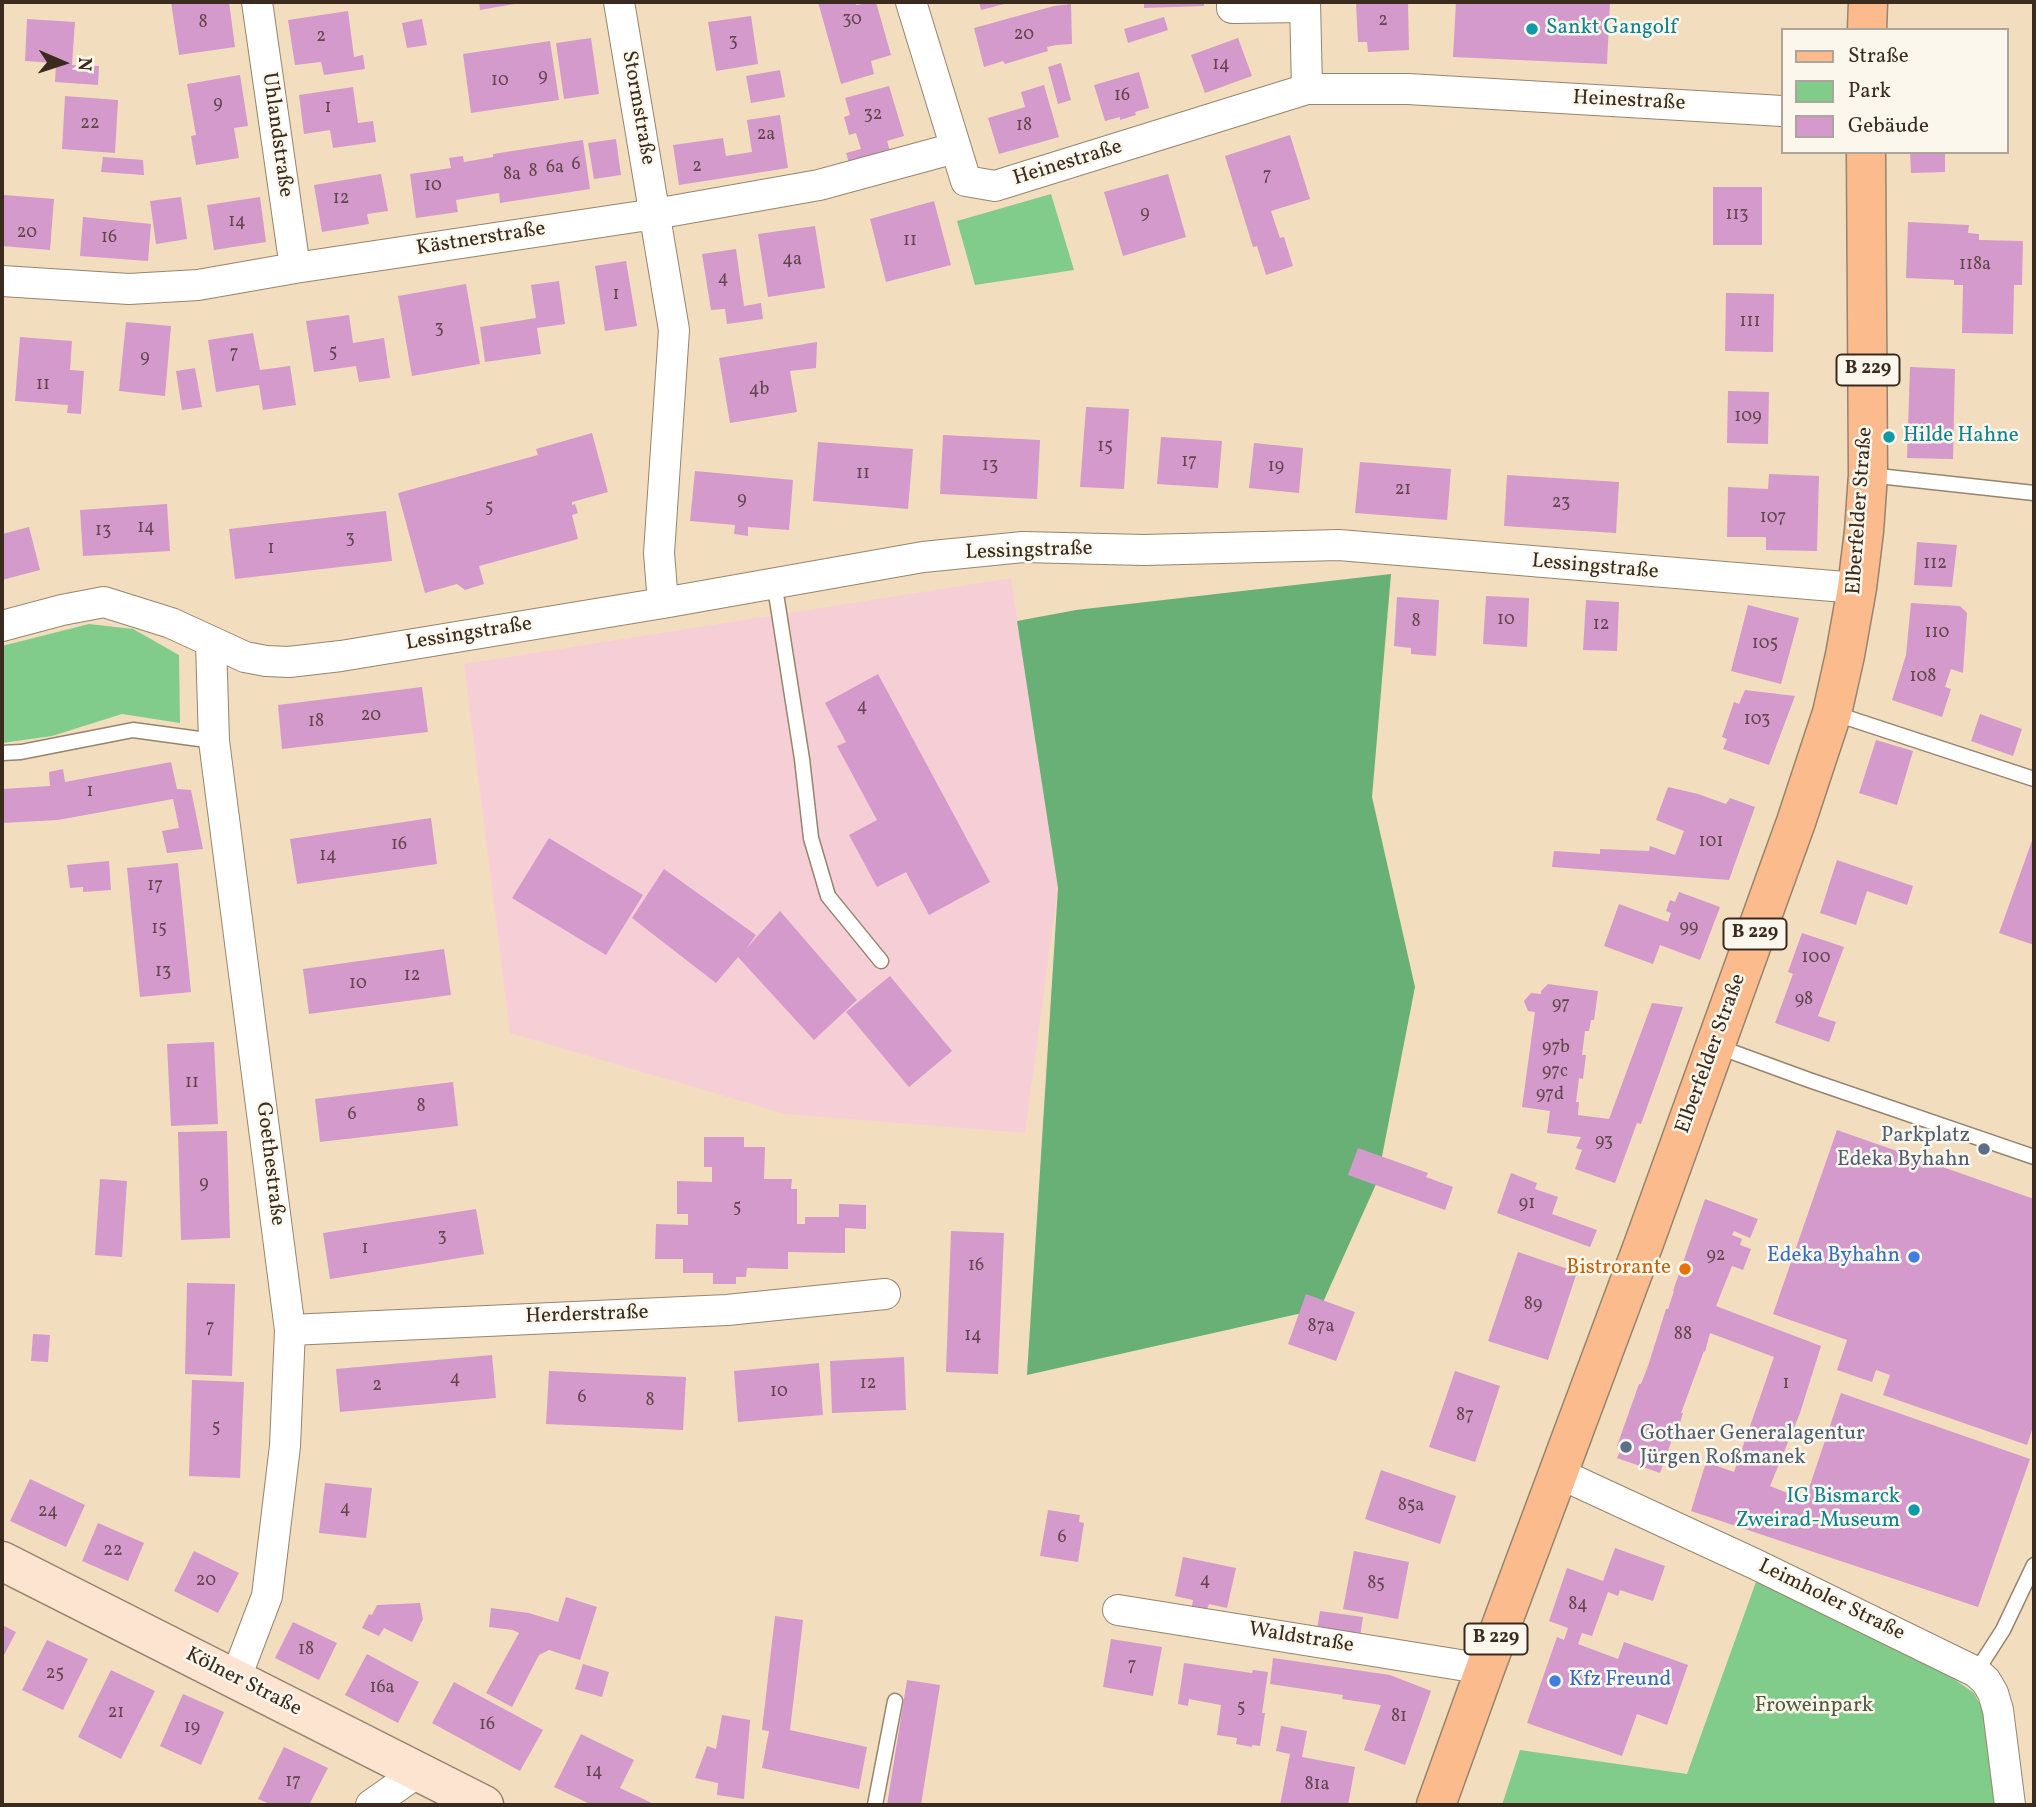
<!DOCTYPE html>
<meta charset="utf-8">
<style>
body{margin:0}
#map{position:relative;width:2036px;height:1807px;overflow:hidden;background:#f3ddbf;font-family:Vollkorn,serif}
canvas{display:block}
.frame{position:absolute;inset:0;border:4px solid #3b2a1e;pointer-events:none}
.legend{position:absolute;left:1781px;top:28px;width:228px;height:126px;box-sizing:border-box;background:#fbf7ec;border:2px solid #aea59a;margin:0;padding:9px 12px;list-style:none;font-size:21px;color:#3b2a1e}
.legend li{display:flex;align-items:center;gap:14px;height:35px}
.legend b{width:35px;border:2px solid #aea59a}
.north{position:absolute;left:28px;top:28px;width:70px;height:70px;-webkit-text-stroke:5px #fbf7ec;paint-order:stroke;rotate:93deg;font-size:19px;font-weight:700;line-height:28px;text-align:center;color:#3b2a1e}
.north::after{content:'';display:block;margin:auto;width:24px;height:32px;background:#3b2a1e;clip-path:polygon(50% 0,100% 100%,50% 72%,0 100%)}
</style>
<div id="map">
<canvas width="2036" height="1807"></canvas>
<div class="frame"></div>
<ul class="legend">
<li><b style="height:9px;background:#fbbb8c"></b>Straße</li>
<li><b style="height:19px;background:#81cc8a"></b>Park</li>
<li><b style="height:19px;background:#d49acc"></b>Gebäude</li>
</ul>
<div class="north">N</div>
</div>
<script>
const ctx = document.querySelector('canvas').getContext('2d');
ctx.lineJoin = 'round';
function fillPath(path, color) {
  ctx.fillStyle = color;
  ctx.fill(path, 'evenodd');
}
function poly(rows) {
  const path = new Path2D();
  for (const r of rows) {
    path.moveTo(r[0], r[1]);
    for (let i = 2; i < r.length; i += 2) path.lineTo(r[i], r[i + 1]);
  }
  return path;
}
function trace(path, color, width, dash) {
  ctx.strokeStyle = color;
  ctx.lineWidth = width;
  ctx.lineCap = dash ? 'butt' : 'round';
  ctx.setLineDash(dash || []);
  ctx.stroke(path);
}
function label(font, color, halo, rows, align = 'center') {
  ctx.font = font + ' Vollkorn,serif';
  ctx.lineWidth = 5;
  ctx.setLineDash([]);
  ctx.textBaseline = 'middle';
  ctx.strokeStyle = halo;
  ctx.fillStyle = color;
  for (const [text, x, y, turn = 0] of rows) {
    ctx.save();
    ctx.translate(x, y);
    ctx.rotate((+turn || 0) * Math.PI / 180);
    ctx.textAlign = isNaN(turn) ? turn : align;
    if (halo) ctx.strokeText(text, 0, 0);
    ctx.fillText(text, 0, 0);
    ctx.restore();
  }
}
fillPath(poly([
 [1011,578,1058,888,1025,1133,785,1114,510,1033,464,664]
]), '#f6cfd6');
fillPath(poly([
 [1051,194,1074,270,975,285,957,221],
 [89,624,133,629,179,655,180,723,122,714,52,736,2,743,2,646],
 [1762,1565,1933,1664,1974,1693,1987,1718,1999,1805,1502,1805,1520,1750,1687,1774]
]), '#81cc8a');
fillPath(poly([
 [1391,574,1372,797,1415,987,1377,1182,1320,1309,1027,1375,1058,888,1017,621,1076,610]
]), '#68b076');
fillPath(poly([
 [171,2,229,2,235,47,179,55],
 [479,2,520,2,520,3,480,10],
 [818,2,855,2,856,5,876,2,891,55,871,61,874,74,841,84],
 [979,2,1008,2,1008,3,981,10],
 [1144,2,1204,2,1204,6,1144,8],
 [1356,2,1408,2,1409,50,1368,52,1367,42,1358,42],
 [1456,2,1610,2,1607,64,1453,57],
 [1071,4,1072,44,1056,45,1047,47,1048,51,1005,64,1003,61,984,67,974,28,1054,6],
 [348,11,354,57,363,55,365,69,324,75,321,62,295,65,288,20],
 [751,16,758,64,716,71,708,22],
 [1164,17,1168,30,1128,43,1124,29],
 [27,19,75,22,72,65,99,66,98,85,55,82,56,63,25,61],
 [422,19,427,45,407,48,402,23],
 [591,38,599,94,564,99,556,43],
 [1238,38,1252,76,1205,93,1191,55],
 [550,41,559,100,471,113,463,54],
 [1061,63,1071,100,1058,104,1048,67],
 [780,70,785,97,751,103,746,76],
 [1139,72,1149,108,1135,112,1136,115,1120,120,1120,117,1105,121,1094,85],
 [240,75,248,126,234,128,239,158,196,165,191,136,196,135,187,84],
 [1044,85,1059,137,999,154,988,118,1025,107,1021,92],
 [889,86,904,136,887,141,891,154,850,166,846,153,861,149,856,133,849,135,844,117,850,115,845,98],
 [353,87,358,123,373,121,376,142,333,148,330,130,304,134,299,95],
 [65,96,118,100,115,153,62,149],
 [780,115,788,168,679,185,673,145,723,138,726,156,752,152,747,120],
 [1290,135,1310,199,1271,211,1280,238,1284,237,1293,266,1266,275,1257,246,1253,247,1225,156],
 [616,139,621,175,594,179,588,143],
 [583,140,590,189,500,203,499,193,456,200,458,212,416,218,410,174,451,168,449,158,463,156,464,162,493,157,493,154],
 [1910,152,1945,152,1945,172,1911,173],
 [103,157,143,160,144,175,101,172],
 [381,174,388,211,367,214,369,224,322,232,314,185],
 [1168,174,1186,237,1123,256,1104,192],
 [1713,187,1762,187,1762,245,1713,245],
 [4,195,54,199,50,250,2,246],
 [181,197,187,239,156,244,150,201],
 [260,197,266,242,214,250,207,205],
 [934,201,951,265,886,282,870,219],
 [83,217,151,224,148,261,80,256],
 [1908,222,1969,225,1968,233,1979,234,1979,240,2023,241,2022,285,2014,285,2013,334,1962,333,1963,285,1954,285,1954,280,1906,278],
 [815,226,825,288,768,297,758,234],
 [736,249,744,306,761,303,763,319,727,324,725,309,711,310,702,254],
 [626,261,637,326,605,331,595,266],
 [559,281,565,324,537,328,541,354,485,362,480,327,536,318,531,285],
 [466,284,480,364,412,376,398,296],
 [1726,293,1774,294,1773,352,1725,351],
 [349,315,353,343,384,338,390,378,359,382,356,366,314,372,306,321],
 [126,322,171,326,165,396,119,391],
 [253,333,260,370,290,366,296,405,263,410,259,385,216,392,208,340],
 [20,337,72,341,70,370,84,371,81,414,67,413,68,405,15,401],
 [817,342,816,368,790,371,797,412,730,423,719,358],
 [1910,367,1955,369,1953,459,1907,458],
 [195,368,202,407,182,410,176,371],
 [1728,391,1769,392,1768,444,1727,443],
 [1086,407,1129,409,1124,489,1080,487],
 [592,433,608,492,572,502,572,505,575,504,578,513,572,515,578,539,479,566,484,584,465,590,457,584,425,593,398,493,538,455,536,449],
 [943,435,1040,440,1037,499,940,494],
 [1161,437,1222,441,1218,488,1157,484],
 [818,442,913,449,908,509,813,501],
 [1254,443,1303,448,1299,493,1249,488],
 [1360,462,1451,469,1447,520,1355,513],
 [695,471,793,480,789,530,748,527,748,536,734,534,735,525,690,521],
 [1769,474,1819,476,1817,551,1766,550,1766,537,1727,537,1728,487,1768,489],
 [1507,475,1619,482,1616,533,1504,526],
 [167,504,170,551,83,556,80,510],
 [386,511,392,561,235,579,229,529],
 [29,527,40,570,2,580,2,534],
 [1917,542,1957,545,1952,587,1914,585],
 [1486,596,1529,598,1527,647,1483,644],
 [1397,597,1439,600,1436,656,1411,654,1411,648,1394,646],
 [1586,600,1619,602,1617,651,1583,650],
 [1911,603,1960,606,1967,613,1963,673,1951,669,1945,687,1951,689,1942,717,1892,700,1906,655],
 [1748,605,1799,618,1781,684,1731,671],
 [878,674,990,882,929,915,906,872,877,887,849,835,877,820,837,746,846,742,825,703],
 [422,687,428,732,282,749,278,705],
 [1745,690,1795,696,1769,765,1723,749,1727,739,1722,737,1734,702,1739,704],
 [1980,714,2022,729,2013,756,1971,741],
 [1876,740,1913,751,1897,805,1859,793],
 [171,762,177,789,191,790,203,849,167,853,162,831,179,828,173,799,58,820,2,823,2,789,50,786,49,772,63,769,65,782],
 [1668,787,1698,794,1726,804,1730,798,1755,807,1729,880,1552,867,1554,851,1600,854,1600,849,1649,851,1650,846,1675,855,1684,831,1656,820],
 [431,818,437,864,297,884,290,839],
 [2034,835,2034,945,1999,933],
 [549,838,643,895,606,955,512,898],
 [1837,860,1913,886,1907,905,1867,891,1856,925,1820,913],
 [109,861,111,890,83,892,83,887,70,888,67,865],
 [178,863,191,992,140,997,127,868],
 [664,869,756,935,746,949,780,911,857,1000,814,1040,738,957,716,983,632,918],
 [1679,892,1720,907,1700,960,1660,945,1653,964,1604,946,1619,904,1668,922,1671,913,1666,911,1670,900,1675,902],
 [1802,933,1844,947,1818,1016,1836,1022,1829,1042,1775,1023,1793,974,1788,972],
 [444,949,451,995,309,1014,303,969],
 [890,976,952,1051,909,1087,846,1012],
 [1548,984,1598,991,1594,1020,1591,1020,1589,1031,1585,1031,1582,1055,1586,1055,1583,1079,1579,1078,1576,1102,1579,1102,1578,1115,1609,1119,1652,1003,1683,1007,1641,1124,1637,1123,1615,1183,1575,1169,1582,1150,1576,1148,1581,1137,1547,1133,1550,1111,1522,1107,1535,1012,1528,1011,1524,1001,1531,993,1541,994,1541,991],
 [214,1042,218,1124,171,1126,167,1044],
 [453,1082,458,1126,320,1142,315,1099],
 [1837,1130,2034,1199,2034,1424,2027,1445,1883,1395,1890,1375,1876,1370,1872,1382,1837,1370,1847,1340,1773,1314],
 [227,1131,230,1238,181,1240,178,1132],
 [704,1137,744,1137,744,1147,765,1147,764,1179,792,1179,791,1189,797,1189,797,1224,805,1224,805,1217,839,1217,839,1204,866,1205,866,1229,845,1228,845,1253,788,1252,788,1269,747,1268,746,1277,736,1277,736,1284,713,1284,713,1273,683,1273,683,1259,655,1259,656,1224,688,1225,688,1214,677,1214,677,1181,712,1182,712,1167,704,1167],
 [1358,1148,1428,1173,1426,1177,1453,1187,1445,1210,1348,1175],
 [1511,1173,1537,1183,1535,1189,1558,1197,1552,1214,1597,1230,1590,1247,1497,1213],
 [100,1179,127,1181,122,1257,95,1255],
 [1705,1199,1758,1219,1750,1238,1734,1231,1732,1235,1742,1239,1740,1245,1751,1249,1743,1270,1732,1266,1716,1306,1821,1346,1800,1413,1770,1486,1805,1500,1841,1393,2030,1459,1978,1607,1691,1511,1706,1462,1734,1472,1774,1357,1710,1333,1705,1352,1704,1351,1681,1413,1683,1413,1679,1426,1677,1426,1660,1473,1617,1458,1622,1447,1617,1446,1639,1384,1641,1384,1648,1366,1666,1309,1668,1309,1674,1291,1673,1291],
 [476,1209,484,1254,330,1279,323,1233],
 [951,1231,1004,1233,998,1374,946,1372],
 [1518,1252,1577,1272,1548,1360,1488,1341],
 [187,1283,235,1284,232,1376,185,1374],
 [1306,1294,1355,1312,1336,1361,1288,1344],
 [33,1334,50,1335,48,1362,31,1361],
 [492,1355,496,1398,340,1412,336,1369],
 [904,1357,906,1410,832,1413,830,1361],
 [819,1363,823,1415,738,1422,734,1371],
 [549,1371,686,1377,683,1430,546,1424],
 [1455,1371,1500,1386,1475,1462,1429,1447],
 [192,1380,244,1382,240,1478,189,1476],
 [1381,1470,1456,1496,1440,1544,1365,1519],
 [30,1479,85,1505,66,1547,10,1521],
 [325,1483,372,1488,366,1538,319,1533],
 [1048,1510,1080,1515,1079,1522,1084,1523,1078,1562,1040,1556],
 [98,1523,144,1543,128,1581,82,1561],
 [1615,1548,1665,1566,1653,1601,1620,1590,1618,1596,1608,1592,1592,1636,1582,1633,1578,1644,1618,1659,1624,1642,1688,1665,1667,1725,1637,1714,1622,1756,1527,1723,1557,1637,1564,1640,1568,1628,1549,1621,1567,1568,1603,1581],
 [194,1551,239,1573,218,1613,174,1591],
 [1354,1551,1409,1562,1398,1619,1343,1609],
 [1183,1557,1236,1568,1227,1608,1209,1604,1207,1609,1192,1606,1193,1600,1175,1596],
 [566,1597,597,1607,580,1660,549,1650,539,1655,512,1707,486,1693,519,1633,513,1630,489,1627,491,1608,529,1613,558,1622],
 [420,1603,423,1619,412,1642,384,1628,379,1636,362,1628,369,1614,372,1615,377,1605],
 [1320,1611,1363,1617,1359,1643,1316,1636],
 [775,1616,803,1620,790,1730,867,1747,859,1789,762,1768,769,1731,762,1730],
 [293,1622,337,1643,319,1680,275,1658],
 [2,1625,16,1632,2,1659],
 [1111,1639,1162,1647,1153,1696,1103,1687],
 [47,1640,88,1659,63,1710,22,1690],
 [367,1654,419,1682,398,1723,345,1695],
 [1273,1658,1390,1675,1431,1691,1405,1765,1364,1750,1381,1705,1342,1699,1343,1695,1270,1684],
 [1184,1663,1252,1673,1253,1670,1268,1672,1262,1713,1265,1713,1260,1746,1252,1745,1252,1747,1236,1744,1237,1738,1217,1735,1221,1705,1189,1699,1188,1706,1178,1704],
 [583,1664,609,1672,602,1697,575,1689],
 [111,1670,155,1691,121,1759,78,1737],
 [907,1680,940,1685,921,1805,887,1805],
 [454,1682,543,1730,520,1771,432,1723],
 [183,1694,224,1712,201,1765,160,1746],
 [722,1715,750,1720,744,1799,717,1795,718,1783,695,1778,707,1746,716,1749],
 [1281,1726,1307,1731,1302,1757,1355,1767,1348,1805,1280,1805,1290,1754,1276,1751],
 [581,1734,634,1760,620,1788,656,1805,592,1805,554,1787],
 [284,1747,328,1768,309,1805,272,1805,258,1799]
]), '#d49acc');
const lane = poly([
 [1869,475,2034,493],
 [773,583,777,600,802,759,811,838,828,896,881,961],
 [1833,713,2034,779],
 [2,753,21,752,133,730,214,741],
 [1716,1046,1809,1080,2034,1157],
 [1976,1672,2003,1630,2034,1565],
 [875,1805,895,1701]
]);
const street = poly([
 [257,2,295,268],
 [619,2,674,330,659,553,663,603],
 [911,2,966,181,995,186,1307,89,1408,89,1782,111],
 [1232,2,1232,8,1305,7],
 [1305,2,1307,89],
 [2,281,129,289,198,285,295,268,655,214,819,185,955,148],
 [2,626,62,610,104,602,171,623,245,657,266,661,289,662,341,656,663,603,923,557,1023,547,1144,550,1339,545,1857,588],
 [211,643,214,741,290,1330,285,1446,267,1596,235,1680],
 [290,1330,727,1310,885,1294],
 [1558,1473,1755,1564,1976,1672,1986,1681,1993,1693,1998,1710,2010,1805],
 [1118,1610,1485,1669],
 [371,1805,418,1772]
]);
const secondary = poly([
 [2,1561,484,1805]
]);
const primary = poly([
 [1867,30,1868,2],
 [1436,1805,1485,1669,1644,1243,1796,822,1832,713,1845,655,1857,588,1864,531,1868,475,1866,152]
]);
trace(lane, '#97846e', 17);
trace(street, '#97846e', 32);
trace(secondary, '#97846e', 41);
trace(primary, '#97846e', 41);
trace(lane, '#fff', 14);
trace(street, '#fff', 30);
trace(secondary, '#fde4d1', 38);
trace(primary, '#fbbb8c', 38);
for (const [x, y, r, color] of [
 [1532,29,7,"#0f9aa8"],
 [1889,437,7,"#0f9aa8"],
 [1984,1149,7,"#5c6f8a"],
 [1914,1257,7,"#3f7fe0"],
 [1685,1269,7,"#e8710a"],
 [1626,1447,7,"#5c6f8a"],
 [1914,1510,7,"#0f9aa8"],
 [1555,1681,7,"#3f7fe0"]
]) {
  const dot = new Path2D();
  dot.arc(x, y, r, 0, 2 * Math.PI);
  ctx.fillStyle = color;
  ctx.fill(dot);
  trace(dot, '#fbf7ec', 2.5);
}
label('18px', '#61464a', null, [
 ["30",852,21],
 ["2",1383,22],
 ["8",203,24],
 ["20",1024,36],
 ["2",321,38],
 ["3",733,43],
 ["14",1221,66],
 ["9",543,78],
 ["10",500,82],
 ["16",1122,97],
 ["9",218,105],
 ["1",328,109],
 ["32",873,116],
 ["22",90,125],
 ["18",1024,127],
 ["2a",766,136],
 ["6",576,166],
 ["2",697,168],
 ["6a",555,169],
 ["8",533,173],
 ["8a",512,176],
 ["7",1267,177],
 ["10",433,187],
 ["12",341,200],
 ["9",1145,215],
 ["113",1737,216],
 ["14",237,223],
 ["20",27,234],
 ["16",109,239],
 ["11",910,242],
 ["4a",792,261],
 ["118a",1975,266],
 ["4",723,280],
 ["1",616,296],
 ["111",1750,323],
 ["3",439,330],
 ["5",333,354],
 ["7",234,355],
 ["9",145,359],
 ["11",43,386],
 ["4b",759,391],
 ["109",1748,418],
 ["15",1105,448],
 ["17",1189,463],
 ["13",990,467],
 ["19",1276,468],
 ["11",863,475],
 ["21",1403,491],
 ["9",742,501],
 ["23",1561,504],
 ["5",489,509],
 ["107",1773,519],
 ["14",146,529],
 ["13",103,532],
 ["3",350,540],
 ["1",271,550],
 ["112",1935,565],
 ["10",1506,621],
 ["8",1416,623],
 ["12",1601,626],
 ["110",1937,634],
 ["105",1765,645],
 ["108",1923,678],
 ["4",862,708],
 ["20",371,717],
 ["103",1757,721],
 ["18",316,723],
 ["1",90,793],
 ["101",1711,843],
 ["16",399,846],
 ["14",328,857],
 ["17",155,887],
 ["99",1689,929],
 ["15",159,930],
 ["100",1816,959],
 ["13",163,973],
 ["12",412,977],
 ["10",358,985],
 ["98",1804,1001],
 ["97",1561,1006],
 ["97b",1556,1049],
 ["97c",1555,1073],
 ["11",192,1084],
 ["97d",1550,1096],
 ["8",421,1108],
 ["6",352,1116],
 ["93",1604,1143],
 ["9",204,1185],
 ["91",1527,1205],
 ["5",737,1209],
 ["3",442,1238],
 ["1",365,1250],
 ["92",1716,1257],
 ["16",976,1267],
 ["89",1533,1306],
 ["87a",1321,1328],
 ["7",210,1329],
 ["88",1683,1336],
 ["14",973,1337],
 ["4",455,1380],
 ["12",868,1385],
 ["1",1786,1385],
 ["2",377,1387],
 ["10",779,1393],
 ["6",582,1399],
 ["8",650,1402],
 ["87",1465,1417],
 ["5",216,1429],
 ["85a",1411,1507],
 ["4",345,1510],
 ["24",48,1513],
 ["6",1062,1539],
 ["22",113,1552],
 ["20",206,1582],
 ["4",1205,1582],
 ["85",1376,1585],
 ["84",1578,1606],
 ["18",306,1651],
 ["7",1132,1667],
 ["25",55,1675],
 ["16a",382,1689],
 ["5",1241,1709],
 ["21",116,1714],
 ["81",1399,1718],
 ["16",487,1726],
 ["19",192,1729],
 ["14",594,1773],
 ["17",293,1783],
 ["81a",1317,1786]
]);
for (const [x, y, w] of [
 [1868,370,63],
 [1755,934,63],
 [1496,1639,63]
]) {
  const box = new Path2D();
  box.roundRect(x - w / 2, y - 15.5, w, 31, 5);
  ctx.fillStyle = '#fbf7ec';
  ctx.fill(box);
  trace(box, '#3b2a1e', 2);
}
label('bold 19px', '#3b2a1e', null, [
 ["B 229",1868,370],
 ["B 229",1755,934],
 ["B 229",1496,1639]
]);
label('21px', '#0d838f', '#fbf7ec', [
 ["Sankt Gangolf",1546,29],
 ["Hilde Hahne",1903,437],
 ["IG Bismarck",1900,1498,"right"],
 ["Zweirad-Museum",1900,1522,"right"]
], 'left');
label('21px', '#3b2a1e', '#fbf7ec', [
 ["Heinestraße",1629,102,3],
 ["Stormstraße",637,108,80],
 ["Uhlandstraße",276,135,82],
 ["Heinestraße",1068,164,-17],
 ["Kästnerstraße",481,240,-9],
 ["Elberfelder Straße",1861,511,-86],
 ["Lessingstraße",1029,552,-2],
 ["Lessingstraße",1595,568,5],
 ["Lessingstraße",469,635,-9],
 ["Elberfelder Straße",1712,1054,-70],
 ["Goethestraße",269,1164,83],
 ["Herderstraße",587,1316,-2],
 ["Leimholer Straße",1831,1601,26],
 ["Waldstraße",1301,1639,9],
 ["Kölner Straße",243,1683,27]
]);
label('21px', '#4e5e75', '#fbf7ec', [
 ["Parkplatz",1970,1137],
 ["Edeka Byhahn",1970,1161],
 ["Gothaer Generalagentur",1640,1435,"left"],
 ["Jürgen Roßmanek",1640,1459,"left"]
], 'right');
label('21px', '#366cbe', '#fbf7ec', [
 ["Edeka Byhahn",1900,1257],
 ["Kfz Freund",1569,1681,"left"]
], 'right');
label('21px', '#c56008', '#fbf7ec', [
 ["Bistrorante",1671,1269]
], 'right');
label('21px', '#505b3e', '#fbf7ec', [
 ["Froweinpark",1814,1707]
]);
</script>
